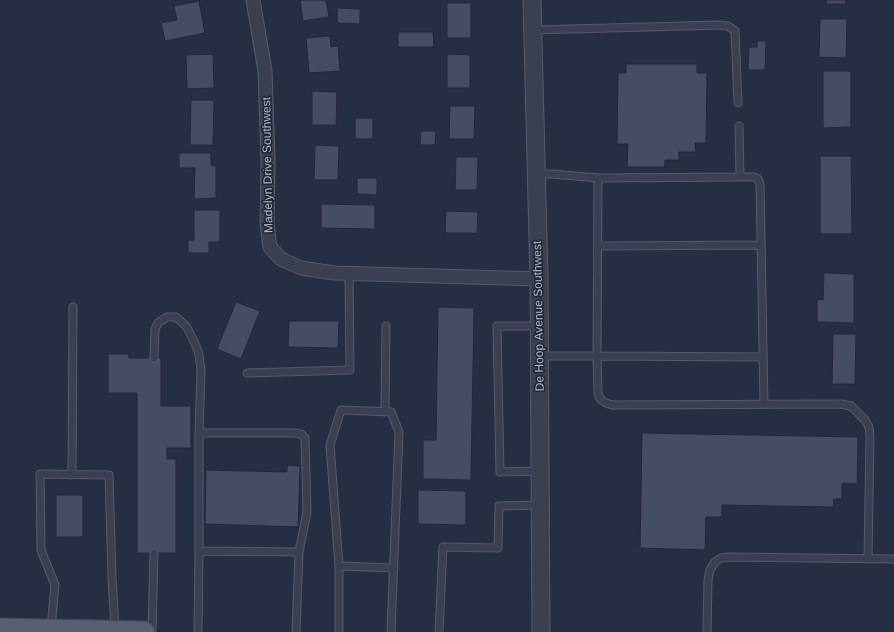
<!DOCTYPE html>
<style>
body{margin:0}
canvas{display:block;background:#262e43}
</style>
<canvas width="894" height="632"></canvas>
<script>
const ctx = document.querySelector('canvas').getContext('2d');
ctx.lineJoin = 'round';
function fillPath(path, color) {
  ctx.fillStyle = color;
  ctx.fill(path, 'evenodd');
}
function poly(rows) {
  const path = new Path2D();
  for (const r of rows) {
    path.moveTo(r[0], r[1]);
    for (let i = 2; i < r.length; i += 2) path.lineTo(r[i], r[i + 1]);
  }
  return path;
}
function trace(path, color, width, dash) {
  ctx.strokeStyle = color;
  ctx.lineWidth = width;
  ctx.lineCap = dash ? 'butt' : 'round';
  ctx.setLineDash(dash || []);
  ctx.stroke(path);
}
function label(font, color, halo, rows, align = 'center') {
  ctx.font = font + ' Helvetica,sans-serif';
  ctx.lineWidth = 3;
  ctx.setLineDash([]);
  ctx.textBaseline = 'middle';
  ctx.strokeStyle = halo;
  ctx.fillStyle = color;
  for (const [text, x, y, turn = 0] of rows) {
    ctx.save();
    ctx.translate(x, y);
    ctx.rotate((+turn || 0) * Math.PI / 180);
    ctx.textAlign = isNaN(turn) ? turn : align;
    if (halo) ctx.strokeText(text, 0, 0);
    ctx.fillText(text, 0, 0);
    ctx.restore();
  }
}
const building = poly([
 [300,0,326,0,329,17,303,21,300,0],
 [826,0,846,0,846,4,826,4,826,0],
 [199,1,205,33,165,41,161,23,177,20,174,6,199,1],
 [447,3,471,3,471,38,447,38,447,3],
 [337,8,360,9,360,24,337,23,337,8],
 [820,19,847,19,846,58,819,57,820,19],
 [398,32,433,32,434,47,398,47,398,32],
 [330,36,331,47,338,46,340,71,309,73,306,38,330,36],
 [757,41,766,41,765,70,748,70,749,47,757,47,757,41],
 [213,54,214,88,187,89,186,55,213,54],
 [447,54,470,55,470,88,447,88,447,54],
 [626,64,697,64,697,73,707,73,706,143,695,143,696,152,679,152,679,160,665,160,665,167,627,167,628,144,617,144,618,73,626,73,626,64],
 [823,71,851,71,851,127,823,128,823,71],
 [312,91,337,92,336,125,312,125,312,91],
 [191,100,214,100,213,145,190,145,191,100],
 [450,106,475,106,474,139,449,139,450,106],
 [355,118,373,118,373,139,355,139,355,118],
 [421,131,436,131,435,145,420,145,421,131],
 [315,145,339,146,338,180,314,180,315,145],
 [179,153,211,153,211,165,216,166,216,198,194,199,195,168,179,168,179,153],
 [820,156,851,156,852,234,820,234,820,156],
 [456,157,478,157,477,190,455,190,456,157],
 [357,178,377,178,377,195,357,194,357,178],
 [321,204,375,205,375,229,321,228,321,204],
 [194,210,220,210,220,242,209,242,209,253,188,253,188,240,194,240,194,210],
 [446,211,478,212,477,233,445,233,446,211],
 [824,273,854,274,854,323,817,322,817,299,823,300,824,273],
 [236,302,260,311,241,359,217,349,236,302],
 [438,307,474,308,471,480,423,479,423,440,436,440,438,307],
 [289,321,339,321,338,348,288,347,289,321],
 [833,334,856,334,855,384,832,384,833,334],
 [108,354,129,354,129,358,161,358,161,406,191,406,191,448,167,448,167,459,176,459,176,553,137,553,137,393,108,393,108,354],
 [642,433,858,437,857,484,842,483,842,499,834,499,833,507,722,505,722,517,706,517,705,550,640,548,642,433],
 [287,465,300,466,298,527,205,524,206,470,287,472,287,465],
 [418,490,466,491,466,525,418,524,418,490],
 [56,495,83,495,83,537,56,537,56,495]
]);
fillPath(building, '#454d65');
trace(building, '#21273a', 1);
const service = poly([
 [533,30,720,25,728,26,735,31,738,103],
 [537,174,552,174,598,178,597,356,763,357],
 [740,177,754,177,758,179,760,184,764,404],
 [598,178,740,177,739,126],
 [598,246,761,245],
 [539,326,497,326,500,472,540,471],
 [539,356,597,356,598,394,601,400,606,403,612,405,841,404,851,406,865,420,869,427,870,437,868,559],
 [154,358,155,329,158,323,167,317,176,317,186,326,194,341,199,354,201,371,199,433,199,551,198,632],
 [247,373,350,370,349,273],
 [385,411,386,326],
 [199,433,294,433,301,434,305,438,307,512,299,552,296,632],
 [72,475,73,307],
 [199,551,299,552],
 [339,566,394,568],
 [51,628,55,585,41,550,40,474,109,475,112,577,115,630],
 [152,632,154,553],
 [339,632,339,566,330,445,341,410,391,412,399,432,391,632],
 [439,632,443,547,498,548,499,506,540,505],
 [707,632,708,580,710,570,715,562,721,558,729,557,894,559]
]);
const minor = poly([
 [253,0,265,71,268,159,267,223,270,247,281,259,301,268,334,273,539,279]
]);
const tertiary = poly([
 [532,0,539,279,541,632]
]);
const primary = poly([
 [0,629,144,632]
]);
trace(service, '#565b6c', 9);
trace(minor, '#565b6c', 15);
trace(tertiary, '#565b6c', 19);
trace(primary, '#44495b', 23);
trace(service, '#3a4052', 7);
trace(minor, '#3a4052', 13);
trace(tertiary, '#3a4052', 17);
trace(primary, '#595f72', 21);
label('12px', '#b8bccc', '#1f2538', [
 ["Madelyn Drive Southwest",268,165,-91],
 ["De Hoop Avenue Southwest",539,316,-91]
]);
</script>
